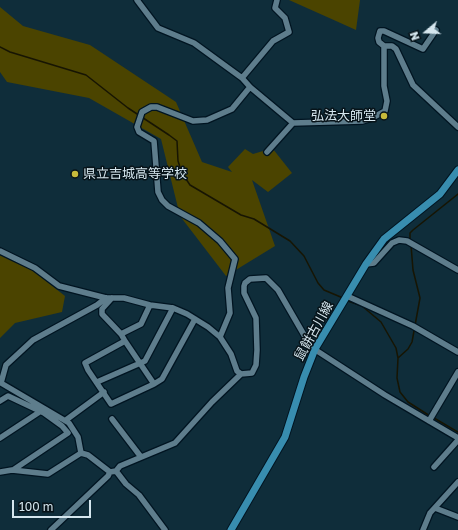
<!DOCTYPE html>
<meta charset="utf-8">
<style>
body{margin:0}
#map{position:relative;width:458px;height:530px;overflow:hidden;background:#0f2d3a;font-family:"Golos Text",sans-serif}
canvas{display:block}
.north{position:absolute;left:406px;top:12px;width:40px;height:40px;-webkit-text-stroke:3px #071319;paint-order:stroke;rotate:251deg;font-size:11px;font-weight:700;line-height:16px;text-align:center;color:#d5e6ee}
.north::after{content:'';display:block;margin:auto;width:14px;height:18px;background:#d5e6ee;clip-path:polygon(50% 0,100% 100%,50% 72%,0 100%)}
.scale{position:absolute;left:12px;top:500px;width:79px;height:18px;box-sizing:border-box;border:2px solid #d5e6ee;border-top:0;padding-left:5px;font-size:12px;line-height:14px;white-space:nowrap;color:#d5e6ee;-webkit-text-stroke:3px #071319;paint-order:stroke}
</style>
<div id="map">
<canvas width="458" height="530"></canvas>
<div class="north">N</div>
<div class="scale">100 m</div>
</div>
<script>
const ctx = document.querySelector('canvas').getContext('2d');
ctx.lineJoin = 'round';
function fillPath(path, color) {
  ctx.fillStyle = color;
  ctx.fill(path, 'evenodd');
}
function poly(rows) {
  const path = new Path2D();
  for (const r of rows) {
    path.moveTo(r[0], r[1]);
    for (let i = 2; i < r.length; i += 2) path.lineTo(r[i], r[i + 1]);
  }
  return path;
}
function trace(path, color, width, dash) {
  ctx.strokeStyle = color;
  ctx.lineWidth = width;
  ctx.lineCap = dash ? 'butt' : 'round';
  ctx.setLineDash(dash || []);
  ctx.stroke(path);
}
function label(font, color, halo, rows, align = 'center') {
  ctx.font = font + ' "Golos Text","Noto Sans JP",sans-serif';
  ctx.lineWidth = 3;
  ctx.setLineDash([]);
  ctx.textBaseline = 'middle';
  ctx.strokeStyle = halo;
  ctx.fillStyle = color;
  for (const [text, x, y, turn = 0] of rows) {
    ctx.save();
    ctx.translate(x, y);
    ctx.rotate((+turn || 0) * Math.PI / 180);
    ctx.textAlign = isNaN(turn) ? turn : align;
    if (halo) ctx.strokeText(text, 0, 0);
    ctx.fillText(text, 0, 0);
    ctx.restore();
  }
}
fillPath(poly([
 [289,0,360,0,356,30,336,21],
 [0,7,23,26,90,45,176,102,202,162,232,172,228,167,245,149,253,154,263,151,269,144,292,173,268,192,252,180,275,246,226,276,180,216,161,139,89,98,7,82,0,72],
 [0,253,32,270,65,296,62,312,15,323,0,338]
]), '#4b4400');
trace(poly([
 [0,47,10,52,86,75,128,108,169,135,177,141,178,161,182,173,190,185,241,215,254,219,290,241,304,256,318,283,324,290,343,298],
 [410,242,410,233,413,230,458,194],
 [348,301,362,306,381,322,396,348,398,358,397,378,400,392,408,402,430,416],
 [398,358,408,349,412,342,420,298,413,270,411,245],
 [434,418,458,432]
]), '#171503', 1.5);
const minor = poly([
 [137,0,158,28,194,43,242,78,250,87,293,123,362,121,372,118,385,111,387,101,384,86,384,46],
 [436,30,423,49,384,31,380,31,378,38,379,42,384,46,392,46,396,49,413,85,458,127],
 [242,78,273,41,289,32,285,18,275,8,277,0],
 [267,152,293,123],
 [0,251,35,268,59,286,106,298,124,298,150,305,173,308,187,314,208,327,220,337,231,354,237,371,241,374,252,373,256,365,257,350,256,318,244,293,244,286,245,283,250,279,266,278,278,290,311,347,385,395,458,438],
 [366,264,374,263,392,243,399,240,407,241,458,270],
 [347,296,413,326,458,352],
 [112,298,102,309,102,314,121,334,125,341],
 [121,334,141,324,150,305],
 [220,337,230,313,228,288,235,259,220,241,199,223,168,206,162,200,158,192,154,141,139,132,137,127,142,112,151,107,157,107,193,121,207,120,232,109,250,87],
 [97,382,145,361,173,308],
 [154,384,125,341,85,363,88,370,111,404,154,384,162,379,195,319],
 [0,401,8,396,44,413,62,426,68,433,13,470],
 [112,419,141,457],
 [66,420,104,392],
 [429,421,458,372],
 [0,438,41,411],
 [81,453,78,437,69,423,1,383,6,365,33,340,97,305,106,298],
 [434,467,458,440],
 [116,471,126,484,139,495,165,530],
 [0,472,12,470,48,474,81,453,88,455,110,472,116,471,120,466,175,443,212,402,241,374],
 [435,508,458,517],
 [51,530,108,476,110,472],
 [423,530,430,513,458,482]
]);
const major = poly([
 [231,530,285,437,304,377,315,349,366,264,384,239,440,194,458,170]
]);
trace(minor, '#001421', 8);
trace(major, '#001421', 9);
trace(minor, '#5e7d8c', 5.5);
trace(major, '#388daf', 7);
for (const [x, y, r, color] of [
 [384,116,4,"#c8bb3b"],
 [75,174,4,"#c8bb3b"]
]) {
  const dot = new Path2D();
  dot.arc(x, y, r, 0, 2 * Math.PI);
  ctx.fillStyle = color;
  ctx.fill(dot);
  trace(dot, '#071319', 1.5);
}
label('13px', '#d5e6ee', '#071319', [
 ["弘法大師堂",376,116],
 ["県立吉城高等学校",83,174,"left"]
], 'right');
label('13px', '#d5e6ee', '#071319', [
 ["鼠餅古川線",314,331,-61]
]);
</script>
